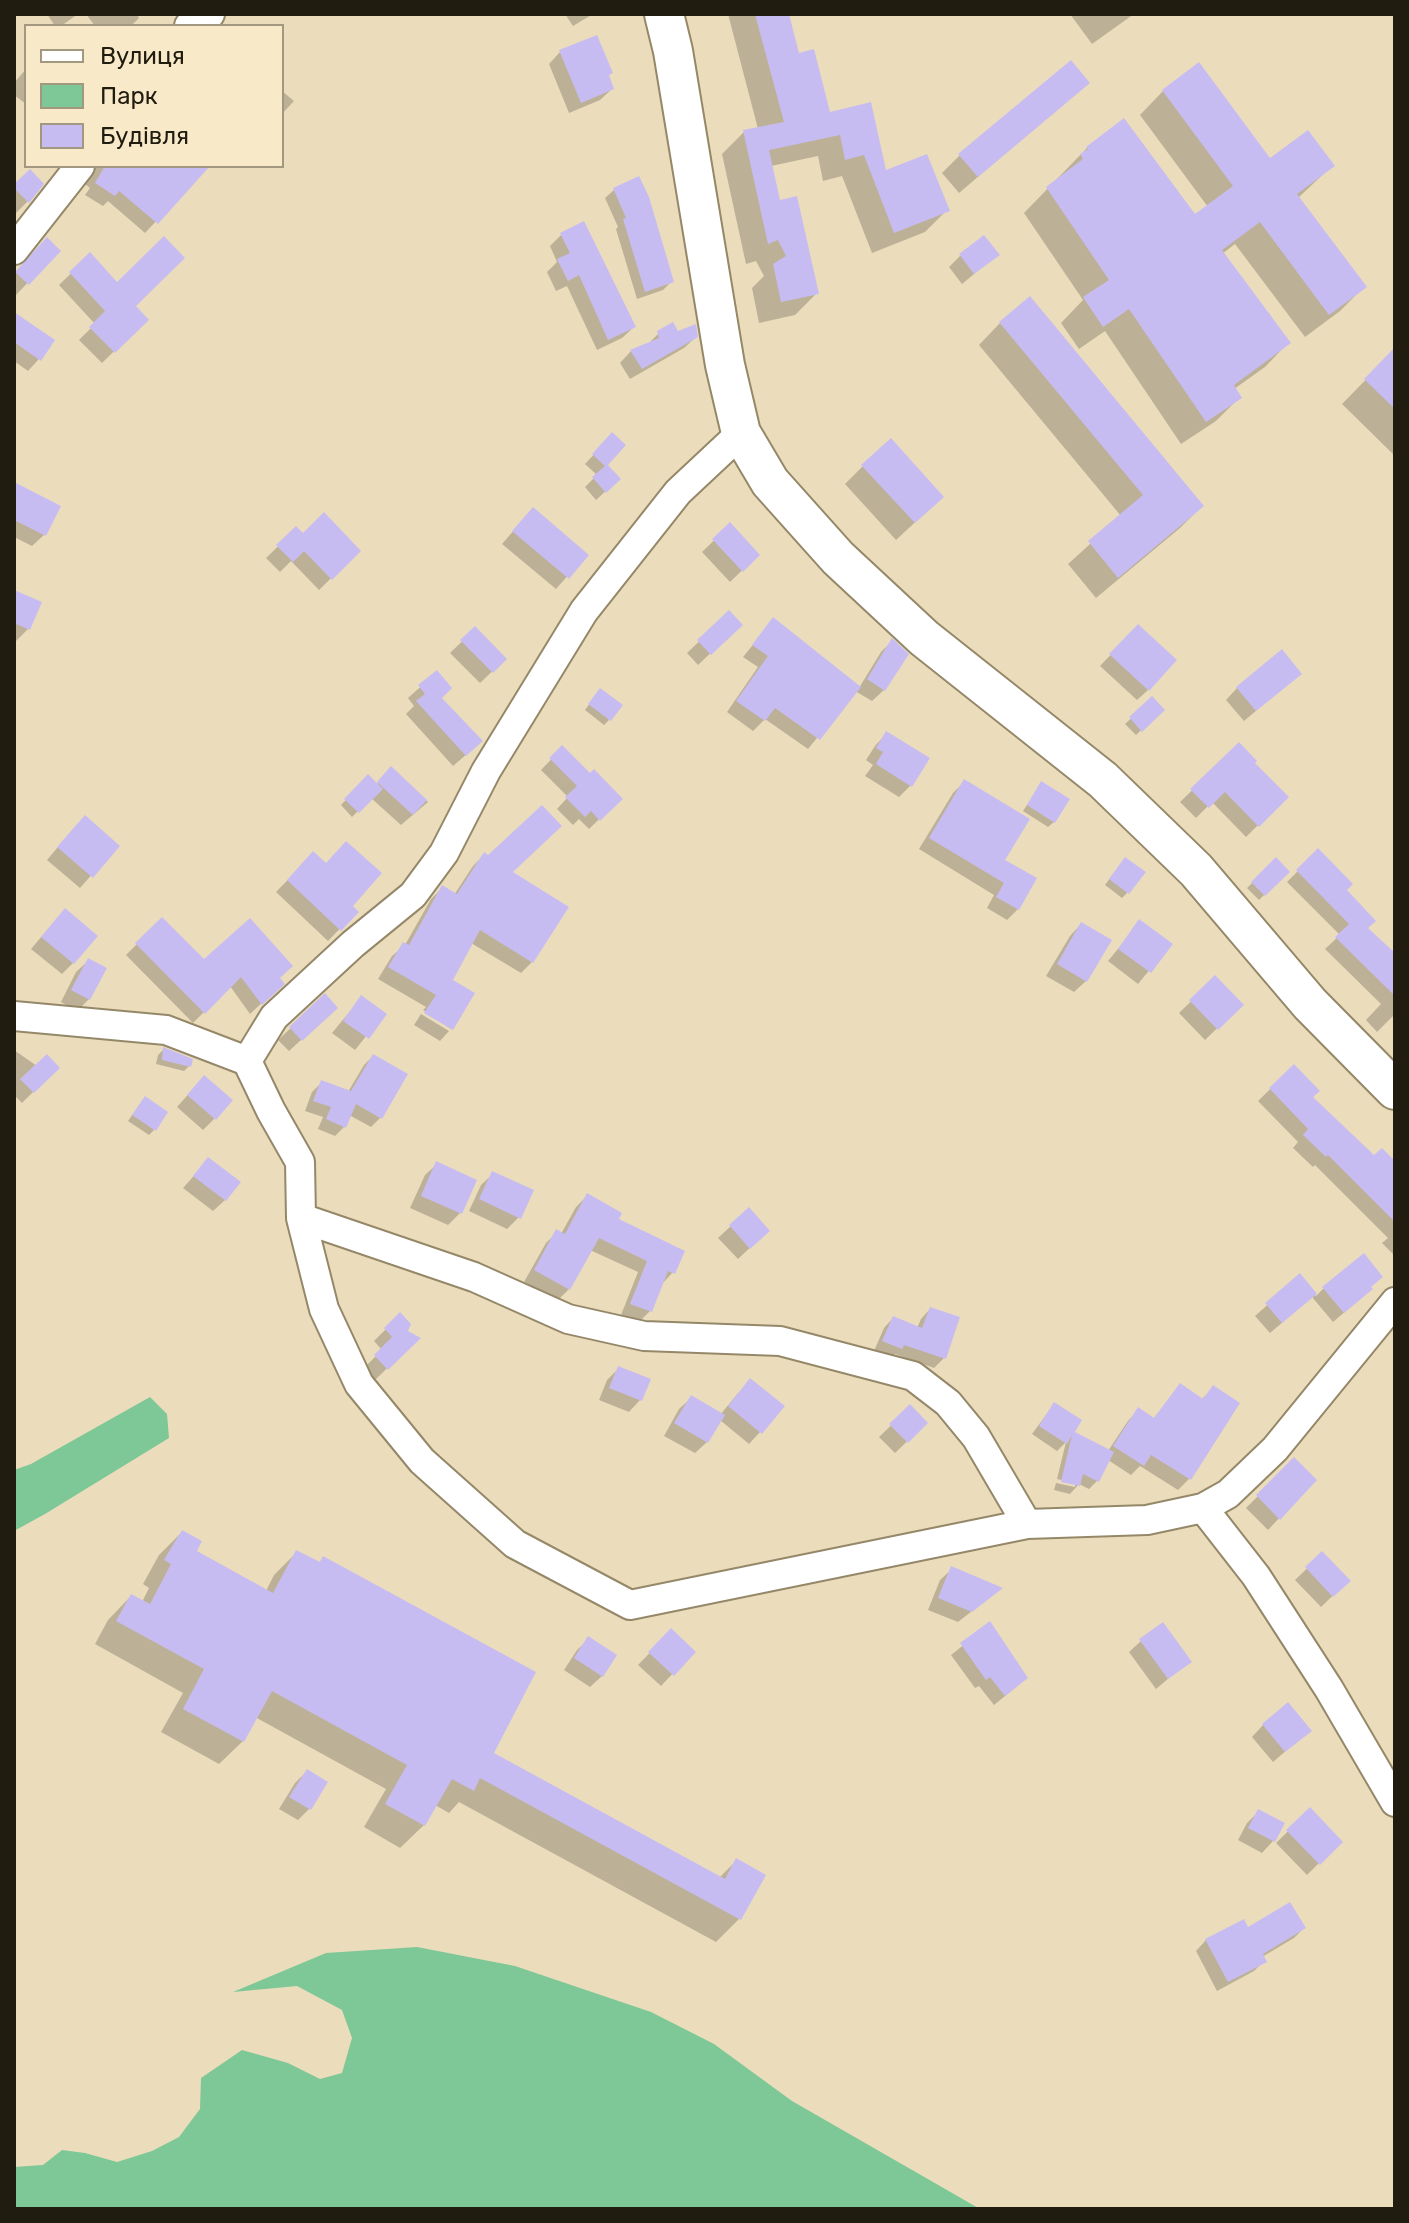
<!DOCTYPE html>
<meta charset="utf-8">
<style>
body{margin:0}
#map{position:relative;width:1409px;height:2223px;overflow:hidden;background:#ebddbc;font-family:Rubik,sans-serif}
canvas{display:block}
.frame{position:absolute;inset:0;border:16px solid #211c10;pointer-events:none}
.legend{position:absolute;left:24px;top:24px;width:260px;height:144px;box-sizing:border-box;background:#f8eac9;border:2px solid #a2987f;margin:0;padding:10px 14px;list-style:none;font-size:24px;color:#211c10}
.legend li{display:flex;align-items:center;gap:16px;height:40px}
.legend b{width:40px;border:2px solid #a2987f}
</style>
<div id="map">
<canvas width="1409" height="2223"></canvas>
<div class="frame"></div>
<ul class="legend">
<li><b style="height:10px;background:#fff"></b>Вулиця</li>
<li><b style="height:22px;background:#7ec796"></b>Парк</li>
<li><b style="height:22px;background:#c7bcf2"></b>Будівля</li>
</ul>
</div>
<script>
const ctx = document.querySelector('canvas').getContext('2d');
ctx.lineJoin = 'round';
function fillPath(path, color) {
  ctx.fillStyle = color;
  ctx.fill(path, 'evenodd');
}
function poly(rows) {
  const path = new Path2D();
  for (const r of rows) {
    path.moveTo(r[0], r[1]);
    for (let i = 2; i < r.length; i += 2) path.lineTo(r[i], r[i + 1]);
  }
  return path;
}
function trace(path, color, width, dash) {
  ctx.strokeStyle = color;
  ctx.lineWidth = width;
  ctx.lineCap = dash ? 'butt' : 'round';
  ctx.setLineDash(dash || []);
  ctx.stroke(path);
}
fillPath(poly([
 [150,1397,167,1414,169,1438,45,1514,14,1531,14,1470,31,1464],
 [417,1947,515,1966,651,2012,714,2044,792,2101,980,2209,14,2209,14,2167,43,2165,62,2150,85,2153,117,2162,152,2151,179,2137,200,2109,201,2078,242,2050,288,2063,320,2079,342,2073,352,2038,342,2010,297,1986,233,1992,326,1953]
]), '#7ec796');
fillPath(poly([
 [47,14,78,14,61,26,55,26],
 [86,14,137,14,139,18,131,26,95,26],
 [565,14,593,14,573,26],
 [728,14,787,14,798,56,828,114,885,173,947,210,925,232,872,253,842,176,823,181,818,156,771,166,779,202,817,293,795,315,759,323,752,288,764,276,756,261,746,264,722,154,744,132,758,129],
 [1070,14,1134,14,1092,44],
 [560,52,607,77,612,89,600,100,569,113,549,64],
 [26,69,26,104,14,95,14,83],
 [1088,83,959,193,942,173,960,155],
 [282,91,294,101,282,114],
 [1163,91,1270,160,1332,166,1298,198,1364,287,1340,311,1305,337,1235,244,1222,254,1288,343,1265,367,1234,389,1240,397,1216,421,1181,444,1105,331,1079,349,1061,323,1083,300,1024,213,1087,148,1123,121,1195,217,1208,207,1140,115],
 [82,166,208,166,145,233,108,201,103,206,85,195,90,188,85,184,86,172],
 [42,184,27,202,16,213,14,187],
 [614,190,672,281,663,290,637,299,616,229,618,227,605,198],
 [561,235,634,327,622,338,597,350,567,286,556,291,547,272,557,262,550,246],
 [47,240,58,251,16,295,14,275],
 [90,255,146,320,102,363,79,340,95,324,59,285],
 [997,255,962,284,949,267,960,256],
 [14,320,39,359,28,371,14,361],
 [1000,323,1202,506,1180,528,1096,598,1068,564,1121,516,979,345],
 [659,333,696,337,684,348,630,379,620,363,631,351,646,346],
 [1395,350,1395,456,1342,404],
 [612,435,606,465,610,487,596,500,585,487,597,475,585,464],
 [863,466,924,514,896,540,845,484],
 [14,489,44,535,32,546,14,537],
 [522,521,586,555,556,589,502,544],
 [730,525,758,555,730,582,702,552],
 [296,529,302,536,359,551,319,590,291,561,280,572,266,558],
 [14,592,39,603,28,629,16,641,14,640],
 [729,613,740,625,698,665,687,653],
 [773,620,859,688,881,652,892,641,884,690,872,701,855,691,808,749,765,719,753,731,727,712,758,667,743,657],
 [1138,626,1148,690,1137,700,1100,666],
 [475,629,505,659,480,683,450,653],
 [436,673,439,698,468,753,453,766,406,714,414,706,408,698],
 [1299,674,1244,721,1226,700,1237,688],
 [595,696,609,720,604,725,585,710],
 [1152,699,1162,710,1136,735,1125,724],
 [886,734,911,785,899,797,865,776,873,765,866,760,875,746],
 [1239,745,1252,763,1286,797,1246,837,1212,802,1196,818,1180,802],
 [562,748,590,776,620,799,589,829,579,819,573,825,557,809,568,797,541,770],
 [391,769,428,802,401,825,371,798,352,817,341,805,368,777,376,785],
 [964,782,1002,861,1018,909,1007,920,987,908,994,895,919,849,953,793],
 [1041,784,1054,822,1048,827,1023,811],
 [73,829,117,846,80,888,47,860],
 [1318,851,1366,928,1395,956,1395,1014,1377,1032,1366,1020,1381,1004,1325,949,1340,935,1287,882],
 [313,854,325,866,356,912,328,941,276,892],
 [484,855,510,872,532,962,521,973,471,943,450,980,473,994,451,1029,423,1010,426,1007,378,979,392,956,405,945,431,899,442,888,454,895,473,866],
 [1276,860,1287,872,1259,900,1247,888],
 [1120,865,1127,893,1122,898,1105,885],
 [162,919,204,962,278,978,282,984,250,1014,230,986,193,1023,126,955],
 [1140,922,1170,945,1138,984,1108,961],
 [53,923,73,963,62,974,31,949],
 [1081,924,1086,981,1074,992,1046,976,1070,936],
 [88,961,89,999,77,1011,61,1002,76,972],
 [1215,978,1241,1005,1205,1040,1179,1013],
 [325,996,324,1019,289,1051,278,1040],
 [361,998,384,1014,355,1050,332,1033],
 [421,1014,449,1031,440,1041,414,1025],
 [164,1049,189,1066,184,1071,156,1064,158,1055],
 [14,1050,37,1066,57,1068,22,1103,14,1095],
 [373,1056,380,1118,371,1127,349,1115,344,1127,335,1136,318,1129,323,1117,305,1111,312,1092,322,1082,348,1092,364,1065],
 [1294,1066,1310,1097,1374,1158,1395,1164,1395,1256,1382,1243,1388,1238,1315,1165,1313,1167,1293,1148,1298,1142,1258,1101],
 [193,1089,215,1118,203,1130,177,1107],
 [140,1104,154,1130,149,1135,128,1121],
 [208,1160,225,1200,213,1211,183,1188],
 [437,1164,475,1181,460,1213,448,1225,410,1208,425,1175],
 [493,1174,519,1217,507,1229,469,1211,481,1185],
 [587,1196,673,1272,662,1284,650,1311,639,1322,621,1315,638,1272,590,1250,569,1289,558,1300,524,1282,546,1243,557,1232,561,1234,576,1207],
 [748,1210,756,1242,738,1259,718,1238],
 [1300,1276,1316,1296,1323,1289,1369,1288,1360,1299,1333,1322,1312,1297,1270,1333,1255,1316],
 [930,1309,944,1358,934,1368,895,1354,891,1358,874,1351,884,1328,893,1318,917,1328,921,1319],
 [400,1315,405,1332,418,1338,375,1380,364,1368,382,1350,374,1341],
 [619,1368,640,1400,629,1412,599,1400,607,1380],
 [1181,1385,1201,1400,1213,1388,1237,1404,1189,1479,1178,1490,1140,1466,1131,1475,1108,1460,1097,1481,1089,1489,1079,1484,1070,1494,1054,1490,1056,1483,1075,1487,1075,1483,1057,1479,1066,1442,1057,1451,1032,1434,1054,1404,1072,1433,1108,1451,1128,1421,1138,1410,1153,1419],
 [739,1392,760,1432,749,1444,720,1420,707,1442,695,1453,664,1436,679,1409,691,1398,720,1415],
 [910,1407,926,1423,895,1453,879,1437],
 [1294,1460,1315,1480,1268,1530,1246,1508],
 [182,1532,194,1552,266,1591,274,1575,297,1552,318,1564,323,1558,491,1754,719,1878,736,1861,739,1919,716,1942,459,1802,449,1813,435,1805,424,1825,400,1848,364,1827,386,1789,255,1717,243,1741,219,1764,161,1732,183,1693,95,1644,108,1620,131,1596,142,1602,149,1588,143,1584,159,1555],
 [1322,1554,1348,1581,1321,1607,1295,1580],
 [952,1569,1000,1589,958,1622,928,1610,940,1580],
 [990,1624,1015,1688,994,1705,979,1686,975,1688,951,1655],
 [671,1631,693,1652,661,1686,638,1665],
 [589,1639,602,1676,590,1687,564,1670,577,1650],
 [1141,1641,1189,1661,1156,1689,1129,1652],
 [1263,1725,1309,1731,1273,1762,1252,1737],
 [307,1771,309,1809,298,1820,279,1809,295,1783],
 [1310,1810,1340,1842,1307,1875,1276,1843],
 [1259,1811,1282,1824,1273,1841,1262,1853,1238,1840,1247,1823],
 [1304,1928,1294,1938,1262,1957,1264,1961,1254,1971,1217,1991,1196,1951,1206,1940,1247,1929]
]), '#0003');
fillPath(poly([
 [755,14,789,14,799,53,814,49,830,112,871,102,886,170,927,154,950,211,894,233,864,155,845,160,840,135,769,150,780,200,797,196,819,294,781,302,773,264,786,256,778,240,768,244,743,130,784,122],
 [597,35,613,73,609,75,614,89,581,103,559,50],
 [1071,60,1090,83,978,177,958,154],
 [1199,62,1270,158,1308,130,1335,166,1297,194,1367,287,1329,315,1260,222,1222,250,1291,343,1234,385,1242,398,1206,422,1129,309,1103,327,1083,297,1109,280,1046,187,1083,159,1080,154,1088,149,1086,147,1124,118,1195,214,1233,186,1162,90],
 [105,166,210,166,158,224,119,191,115,196,95,183],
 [30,169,44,184,29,203,14,188,14,184],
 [639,176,649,197,674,282,645,292,623,219,626,218,613,188],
 [584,221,636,327,608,340,579,275,568,281,557,259,570,253,560,233],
 [984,235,1000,255,974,274,959,254],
 [164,236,185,258,136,306,149,320,115,353,89,327,105,311,69,272,90,252,117,282],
 [47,237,61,251,29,285,15,272],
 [1030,296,1204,506,1118,578,1088,541,1143,495,999,322],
 [14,312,55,340,41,361,14,342],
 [673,322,678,331,696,324,698,337,642,369,630,350,659,338,657,331],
 [1395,347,1395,409,1364,379],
 [612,432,626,445,608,465,621,479,606,493,592,477,605,466,592,454],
 [891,438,944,497,915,523,861,465],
 [14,482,61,506,46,536,14,520],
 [533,507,589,555,569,579,512,531],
 [324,512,361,551,332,580,304,551,293,562,276,545,296,526,303,533],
 [730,522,760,555,743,572,712,539],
 [14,590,42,602,30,630,14,623],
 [729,610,743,625,711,655,697,640],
 [773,617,861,687,820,740,775,708,765,721,736,701,768,656,752,645],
 [1138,624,1177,660,1149,691,1109,654],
 [475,626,507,659,493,673,460,640],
 [892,638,909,654,885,691,867,679],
 [1282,649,1302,674,1256,711,1236,687],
 [437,670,452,688,442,698,483,741,466,756,416,701,425,694,418,685],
 [600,688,623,705,611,721,588,704],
 [1152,696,1165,710,1142,732,1129,717],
 [886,731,930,758,912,787,876,764,883,752,876,748],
 [1239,742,1257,761,1255,763,1289,797,1259,827,1225,792,1209,808,1190,789],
 [562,745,590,773,594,769,623,799,600,821,591,811,585,817,565,797,577,786,549,758],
 [391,766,427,800,413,815,377,782],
 [368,774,383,789,359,813,344,799],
 [964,779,1030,819,1005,860,1037,878,1019,910,996,897,1004,883,929,838],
 [1041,781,1070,799,1055,823,1027,805],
 [542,805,562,826,513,872,569,907,533,963,480,930,453,980,475,993,453,1030,424,1013,436,995,388,967,403,942,409,945,442,885,457,894,484,852,488,855],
 [85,815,120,846,93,878,57,847],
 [346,841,382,873,353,906,359,912,341,931,287,880,313,851,326,863],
 [1318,848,1353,884,1347,890,1376,921,1368,928,1395,953,1395,996,1335,937,1349,924,1296,870],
 [1125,857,1146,872,1129,894,1109,879],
 [1276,857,1290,872,1265,896,1251,882],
 [65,908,98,936,74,964,41,937],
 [162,917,204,959,250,918,293,966,280,978,285,984,262,1005,241,977,205,1014,135,943],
 [1139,919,1173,944,1151,973,1118,949],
 [1081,922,1112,940,1087,982,1057,964],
 [88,958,107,968,90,1000,71,990],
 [1215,975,1244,1005,1218,1030,1189,1000],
 [325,993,338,1008,302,1041,289,1027],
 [361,995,387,1014,369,1039,343,1021],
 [163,1047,193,1059,191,1067,162,1060],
 [47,1054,60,1068,34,1093,20,1079],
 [373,1054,408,1074,382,1119,356,1104,346,1128,326,1119,331,1107,313,1101,321,1080,351,1091],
 [1294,1064,1320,1091,1313,1097,1374,1155,1382,1148,1395,1161,1395,1222,1328,1155,1326,1157,1303,1135,1308,1129,1269,1088],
 [204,1075,233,1100,216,1120,187,1095],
 [145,1096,168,1112,156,1131,132,1115],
 [208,1157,241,1182,226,1201,193,1176],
 [436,1161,477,1180,462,1214,421,1196],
 [492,1171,534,1190,521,1219,479,1199],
 [587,1193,622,1213,619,1219,685,1251,675,1274,668,1271,652,1312,630,1304,647,1261,599,1238,570,1290,534,1270,556,1229,565,1234],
 [749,1207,770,1231,750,1249,729,1225],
 [1364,1253,1383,1277,1371,1287,1373,1289,1344,1313,1322,1287],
 [1300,1273,1317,1294,1282,1323,1265,1303],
 [930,1307,960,1317,946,1359,904,1345,902,1349,882,1341,893,1316,922,1328],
 [400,1312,411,1324,408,1331,421,1338,388,1370,374,1355,392,1337,384,1328],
 [618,1366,651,1379,642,1401,609,1388],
 [750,1378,785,1406,762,1434,728,1406],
 [1180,1383,1203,1399,1213,1385,1240,1403,1191,1480,1151,1455,1144,1466,1113,1446,1138,1407,1154,1418],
 [691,1395,725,1415,708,1443,674,1423],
 [1054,1402,1082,1420,1075,1432,1114,1452,1099,1482,1083,1474,1080,1486,1061,1482,1072,1435,1067,1444,1039,1426],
 [910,1404,928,1423,908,1443,889,1424],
 [1294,1457,1317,1480,1280,1520,1256,1495],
 [182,1530,202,1541,197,1551,273,1593,296,1550,320,1562,323,1556,536,1672,494,1753,725,1879,736,1858,766,1875,741,1920,480,1778,474,1791,452,1779,425,1826,385,1804,407,1765,272,1691,244,1742,183,1709,204,1669,116,1621,131,1594,150,1604,171,1564,164,1560],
 [1322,1551,1351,1581,1333,1597,1305,1567],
 [951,1566,1003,1588,972,1612,938,1598],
 [990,1621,1028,1678,1005,1696,990,1677,986,1680,960,1643],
 [1163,1622,1192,1662,1168,1679,1139,1639],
 [671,1628,696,1652,674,1676,648,1652],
 [588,1636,617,1655,603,1677,574,1658],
 [1288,1702,1312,1731,1285,1752,1262,1724],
 [307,1769,328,1782,311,1810,289,1797],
 [1310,1807,1343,1842,1320,1865,1286,1830],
 [1258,1809,1285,1823,1275,1842,1248,1828],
 [1290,1902,1306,1928,1263,1954,1267,1962,1228,1982,1205,1939,1244,1919,1248,1927]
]), '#c7bcf2');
const street = poly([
 [189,26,210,14],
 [14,250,80,166],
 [14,1016,166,1030,247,1061,271,1111,300,1162,301,1218,324,1309,359,1384,422,1461,515,1544,630,1605,1027,1524,1147,1520,1203,1508,1228,1494,1275,1449,1395,1302],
 [247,1061,274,1017,353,944,413,895,444,853,486,771,584,611,678,492,741,433],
 [301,1218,474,1277,568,1319,644,1336,780,1341,913,1376,948,1403,976,1437,1027,1524],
 [1203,1508,1256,1576,1329,1689,1395,1802]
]);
const secondary = poly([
 [664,14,673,51,725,365,741,433,770,482,838,558,924,638,1103,780,1196,870,1310,1004,1395,1090]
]);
trace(street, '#958869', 32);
trace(secondary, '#958869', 42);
trace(street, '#fff', 28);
trace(secondary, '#fff', 38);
</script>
